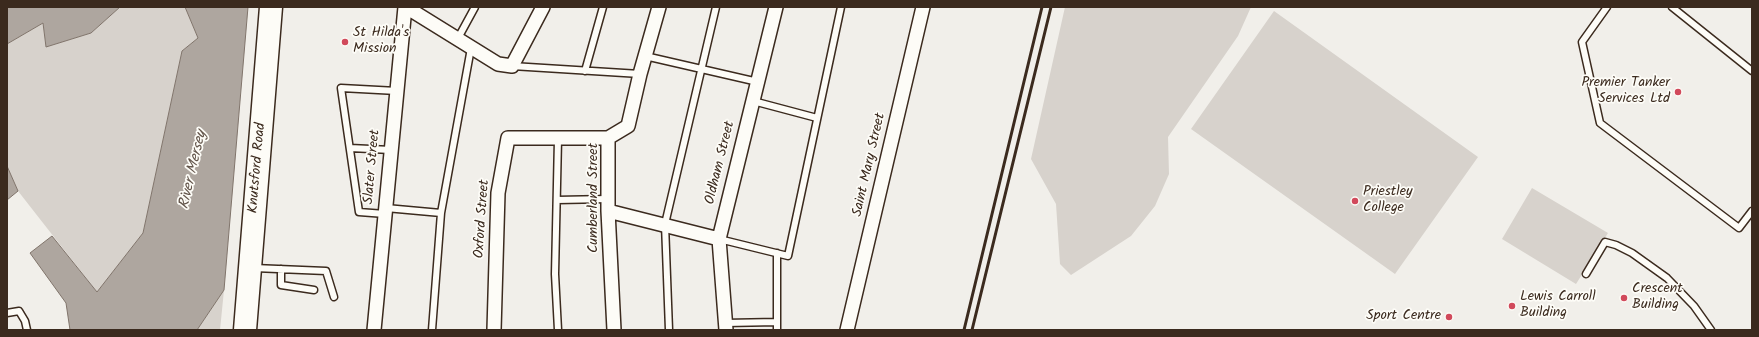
<!DOCTYPE html>
<style>
body{margin:0}
#map{position:relative;width:1759px;height:337px;overflow:hidden;background:#f1efea;font-family:Kalam,sans-serif}
canvas{display:block}
.frame{position:absolute;inset:0;border:8px solid #3b2a1e;pointer-events:none}
</style>
<div id="map">
<canvas width="1759" height="337"></canvas>
<div class="frame"></div>
</div>
<script>
const ctx = document.querySelector('canvas').getContext('2d');
ctx.lineJoin = 'round';
function fillPath(path, color) {
  ctx.fillStyle = color;
  ctx.fill(path, 'evenodd');
}
function poly(rows) {
  const path = new Path2D();
  for (const r of rows) {
    path.moveTo(r[0], r[1]);
    for (let i = 2; i < r.length; i += 2) path.lineTo(r[i], r[i + 1]);
  }
  return path;
}
function trace(path, color, width, dash) {
  ctx.strokeStyle = color;
  ctx.lineWidth = width;
  ctx.lineCap = dash ? 'butt' : 'round';
  ctx.setLineDash(dash || []);
  ctx.stroke(path);
}
function label(font, color, halo, rows, align = 'center') {
  ctx.font = font + ' Kalam,sans-serif';
  ctx.lineWidth = 3.5;
  ctx.setLineDash([]);
  ctx.textBaseline = 'middle';
  ctx.strokeStyle = halo;
  ctx.fillStyle = color;
  for (const [text, x, y, turn = 0] of rows) {
    ctx.save();
    ctx.translate(x, y);
    ctx.rotate((+turn || 0) * Math.PI / 180);
    ctx.textAlign = isNaN(turn) ? turn : align;
    if (halo) ctx.strokeText(text, 0, 0);
    ctx.fillText(text, 0, 0);
    ctx.restore();
  }
}
fillPath(poly([
 [120,7,185,7,198,38,182,51,143,233,97,292,18,191,7,166,7,44,43,23,46,47,91,33],
 [1065,7,1251,7,1238,36,1168,137,1169,174,1155,206,1131,236,1071,275,1060,264,1056,204,1031,159],
 [1274,11,1478,157,1395,274,1191,129],
 [1532,188,1608,233,1576,284,1502,239],
 [224,290,220,330,197,330]
]), '#d7d2cc');
const water = poly([
 [7,7,120,7,91,33,46,47,43,23,7,44,7,7],
 [185,7,248,7,224,290,197,330,70,330,66,303,30,253,52,236,97,292,143,233,182,51,198,38,185,7],
 [7,166,18,191,7,200,7,166]
]);
fillPath(water, '#aea69f');
trace(water, '#80746b', 1);
const lane = poly([
 [1607,7,1582,42,1600,123,1739,228,1752,211],
 [1672,7,1752,71],
 [457,40,475,7],
 [645,56,758,82],
 [512,66,640,74],
 [585,71,603,7],
 [753,101,817,118],
 [350,148,391,150],
 [557,200,608,199],
 [386,208,441,213],
 [385,214,359,212,341,88,397,91],
 [719,239,788,256,841,7],
 [777,253,777,330],
 [254,268,326,271,334,297],
 [281,269,281,285,314,290],
 [1586,274,1605,242,1616,245,1632,253,1667,278,1694,306,1711,330],
 [7,313,19,311,25,321,27,330],
 [725,323,777,322],
 [432,330,441,213,471,48],
 [558,330,555,274,558,139],
 [669,330,665,224,716,7]
]);
const street = poly([
 [406,7,498,64,512,66,543,7],
 [608,138,608,211,614,330],
 [608,138,628,126,640,74,659,7],
 [608,211,719,239],
 [374,330,405,7],
 [494,330,498,193,508,138,608,138],
 [726,330,719,239,776,7],
 [847,330,923,7]
]);
const highway = poly([
 [245,330,271,7]
]);
trace(lane, '#3b2a1e', 9);
trace(street, '#3b2a1e', 16);
trace(highway, '#3b2a1e', 25);
trace(lane, '#fdfcf7', 6);
trace(street, '#fdfcf7', 13);
trace(highway, '#fdfcf7', 22);
trace(poly([
 [964,330,1042,7],
 [972,330,1051,7]
]), '#3b2a1e', 3);
for (const [x, y, r, color] of [
 [345,42,4,"#d1495b"],
 [1678,92,4,"#d1495b"],
 [1355,201,4,"#d1495b"],
 [1624,298,4,"#d1495b"],
 [1512,306,4,"#d1495b"],
 [1449,317,4,"#d1495b"]
]) {
  const dot = new Path2D();
  dot.arc(x, y, r, 0, 2 * Math.PI);
  ctx.fillStyle = color;
  ctx.fill(dot);
  trace(dot, '#fdfcf7', 1.5);
}
label('14px', '#3b2a1e', '#fdfcf7', [
 ["St Hilda's",353,34],
 ["Mission",353,50],
 ["Premier Tanker",1670,84,"right"],
 ["Services Ltd",1670,100,"right"],
 ["Priestley",1363,193],
 ["College",1363,209],
 ["Crescent",1632,290],
 ["Building",1632,306],
 ["Lewis Carroll",1520,298],
 ["Building",1520,314],
 ["Sport Centre",1441,317,"right"]
], 'left');
label('14px', '#3b2a1e', '#fdfcf7', [
 ["Oldham Street",721,163,-76],
 ["Saint Mary Street",870,165,-77],
 ["Slater Street",373,167,-85],
 ["Knutsford Road",258,168,-85],
 ["Cumberland Street",595,198,-90],
 ["Oxford Street",483,219,-86]
]);
label('italic 15px', '#63554b', '#fdfcf7', [
 ["River Mersey",194,170,-77]
]);
</script>
